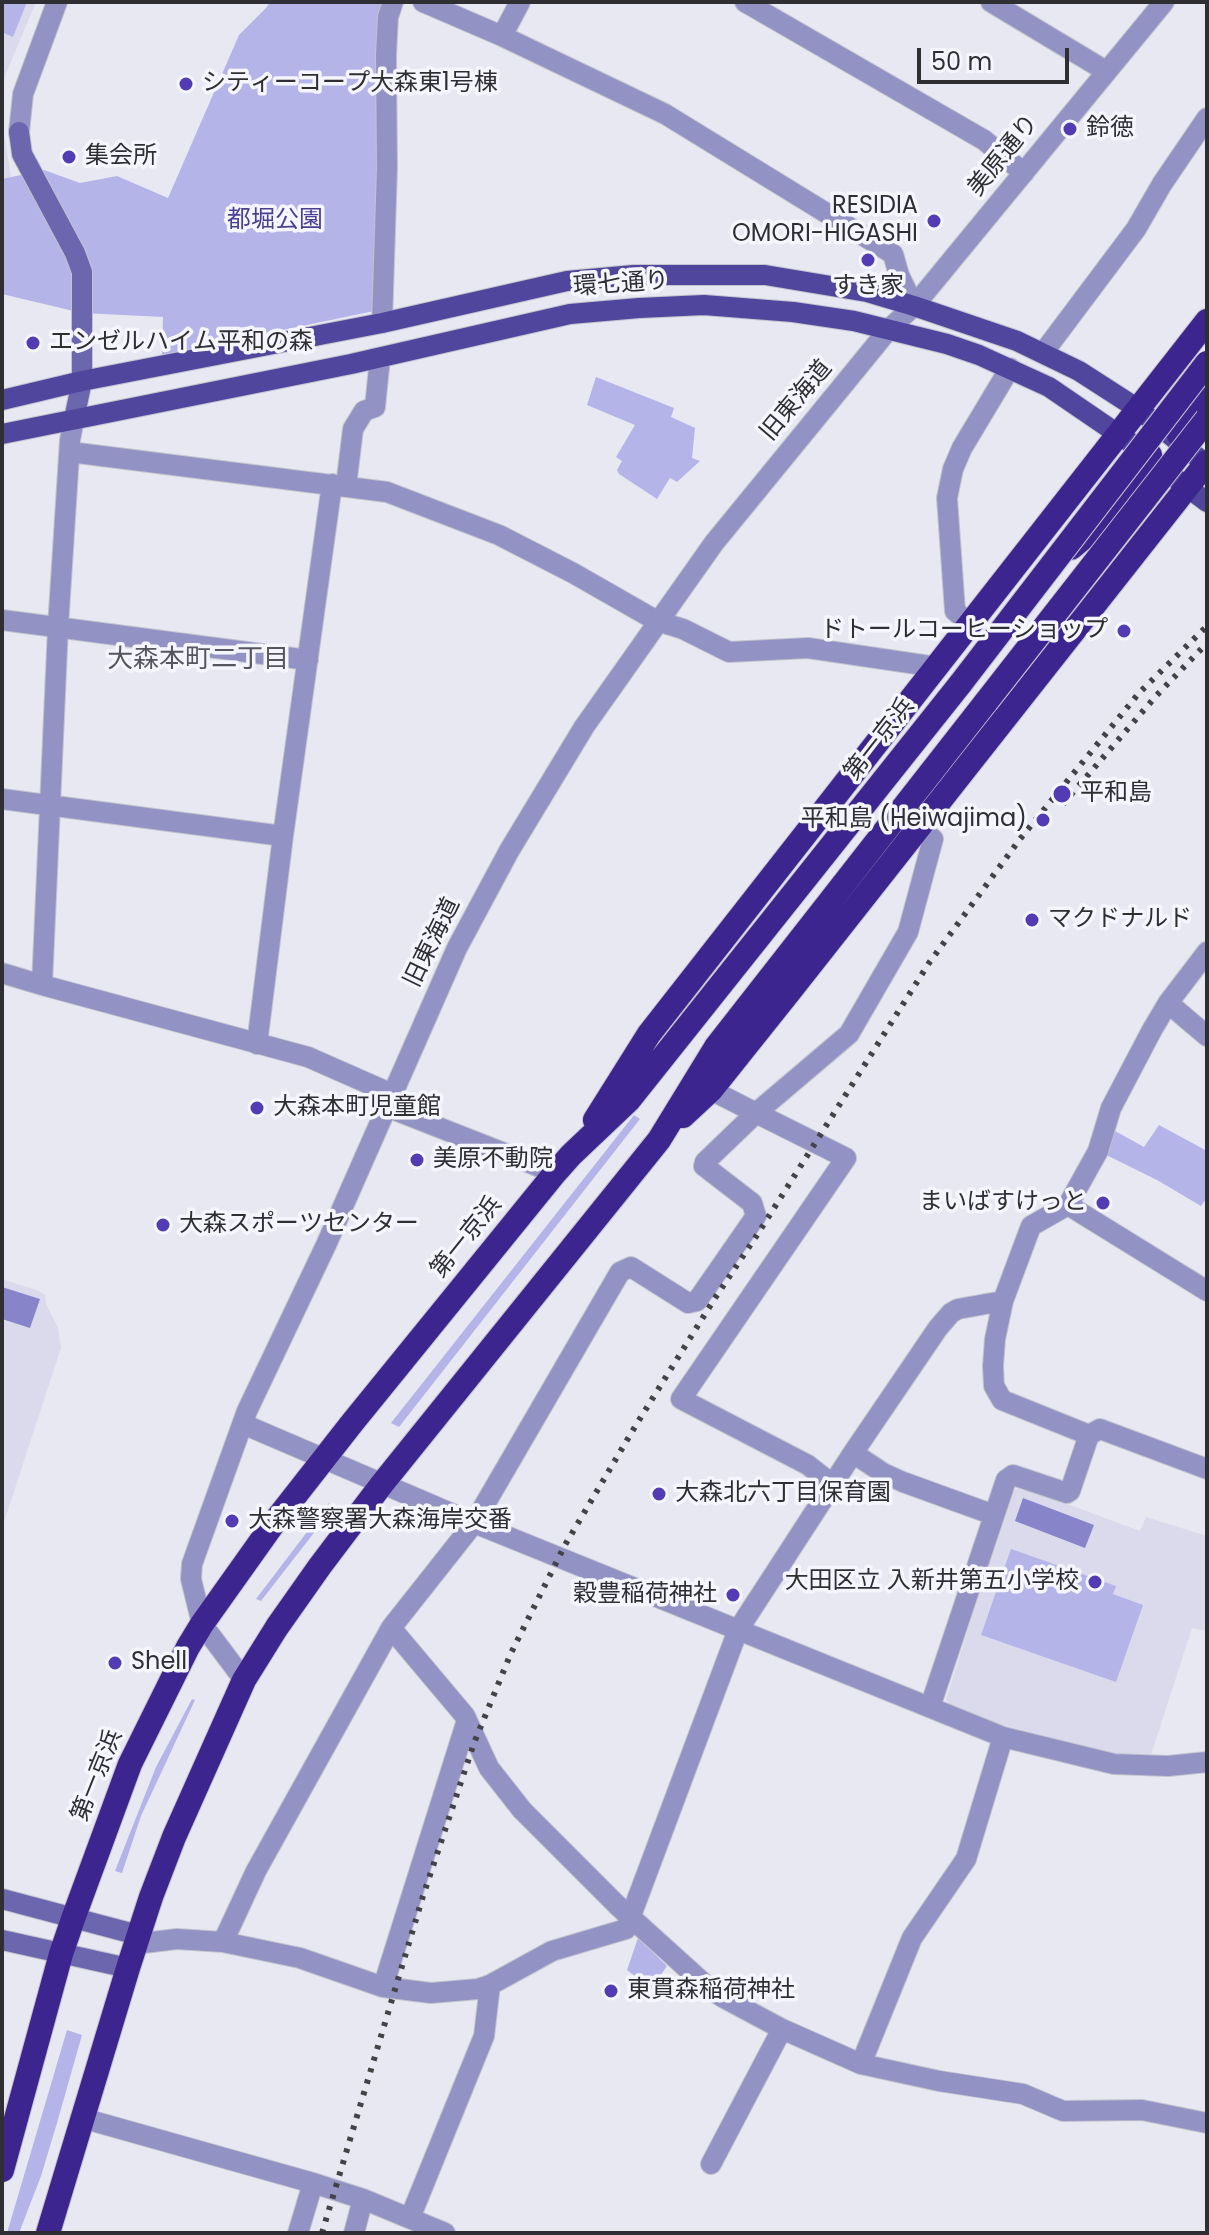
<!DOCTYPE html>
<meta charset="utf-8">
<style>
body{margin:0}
#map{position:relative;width:1209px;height:2235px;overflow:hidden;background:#e7e8f2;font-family:Poppins,sans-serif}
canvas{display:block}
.frame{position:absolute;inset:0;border:4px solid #2f2f33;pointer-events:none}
.scale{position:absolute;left:917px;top:48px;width:152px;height:36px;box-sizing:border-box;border:4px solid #2f2f33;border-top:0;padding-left:10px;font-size:24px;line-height:28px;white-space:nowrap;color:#2f2f33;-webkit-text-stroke:6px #f5f5fd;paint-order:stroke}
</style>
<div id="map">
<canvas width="1209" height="2235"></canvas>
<div class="frame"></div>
<div class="scale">50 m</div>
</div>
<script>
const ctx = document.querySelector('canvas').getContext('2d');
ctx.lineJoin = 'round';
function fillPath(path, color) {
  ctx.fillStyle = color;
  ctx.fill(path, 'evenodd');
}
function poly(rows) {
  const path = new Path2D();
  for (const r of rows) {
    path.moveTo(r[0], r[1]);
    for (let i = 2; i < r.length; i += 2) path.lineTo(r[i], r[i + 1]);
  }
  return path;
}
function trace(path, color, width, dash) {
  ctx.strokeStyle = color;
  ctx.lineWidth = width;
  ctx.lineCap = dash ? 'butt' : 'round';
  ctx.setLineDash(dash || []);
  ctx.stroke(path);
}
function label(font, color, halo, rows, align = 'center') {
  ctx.font = font + ' Poppins,"Noto Sans JP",sans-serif';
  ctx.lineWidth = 7;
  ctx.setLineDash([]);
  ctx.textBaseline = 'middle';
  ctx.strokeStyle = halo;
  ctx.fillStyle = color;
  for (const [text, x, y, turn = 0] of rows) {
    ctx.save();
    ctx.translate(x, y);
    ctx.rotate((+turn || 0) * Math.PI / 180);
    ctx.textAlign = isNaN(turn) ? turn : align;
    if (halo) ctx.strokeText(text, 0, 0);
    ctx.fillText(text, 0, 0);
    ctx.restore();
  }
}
fillPath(poly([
 [2,2,36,2,2,83],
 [2,121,11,177,2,179],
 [2,1279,39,1291,45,1295,46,1304,58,1328,61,1348,2,1528],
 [1021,1487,1140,1531,1146,1517,1207,1536,1207,1631,1192,1628,1151,1755,1118,1755,1006,1726,949,1704,946,1699,1012,1491]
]), '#dadaec');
fillPath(poly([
 [2,2,27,2,13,37,2,32],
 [270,2,390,2,379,310,162,355,163,317,82,313,2,294,2,179,44,170,80,183,117,176,168,198,239,35,266,8],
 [596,377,674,408,671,417,695,428,692,458,700,461,677,482,670,478,657,499,619,474,617,470,622,461,616,457,635,425,587,405],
 [634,1115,640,1119,399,1427,391,1423],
 [1159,1125,1207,1151,1207,1198,1201,1206,1157,1180,1098,1151,1106,1126,1144,1147],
 [329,1503,334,1507,261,1601,256,1599],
 [1011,1549,1116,1586,1113,1594,1143,1605,1116,1682,981,1635],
 [192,1699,195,1700,141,1816,122,1873,115,1871,156,1767],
 [638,1938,667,1966,651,1989,627,1970],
 [67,2030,82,2035,57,2123,41,2176,19,2233,7,2233]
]), '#b5b4e9');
fillPath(poly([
 [2,1287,40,1299,30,1328,2,1319],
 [1023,1498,1094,1525,1085,1548,1015,1521]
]), '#8784c9');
const street = poly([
 [423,2,502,36,665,114,893,254,899,275,914,306],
 [745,2,984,140,1024,173],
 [991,2,1106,71],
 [502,36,520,2],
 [19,132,23,94,57,2],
 [382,323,387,168,386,55,388,17,393,2],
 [1043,353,1136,229,1162,184,1207,118],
 [74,419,70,440,58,627,42,985,308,1057,392,1094],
 [70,452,387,492,499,535,573,573,657,621,683,629,729,652,808,648,937,667],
 [346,486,353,429,364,411,375,407,380,358],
 [2,620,308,660],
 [970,624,955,611,947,498,953,469,962,448,1010,368],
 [2,799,283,836],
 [1207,952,1168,1003,1152,1030,1111,1108,1098,1151,1068,1205,1031,1226,1003,1301,995,1339,993,1366,994,1386,1002,1400,1089,1435,1100,1429,1207,1469],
 [2,973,42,985],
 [1168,1003,1207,1036],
 [257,1044,283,836,332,484],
 [711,1090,756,1113,705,1162,704,1166,752,1203,756,1216,697,1301,688,1303,631,1267,620,1272,474,1523,391,1628,465,1716,489,1768,522,1810,617,1905,710,1989,724,1998,782,2029,861,2064,939,2081,1023,2094,1063,2111,1142,2110,1207,2123],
 [387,1107,555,1173],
 [1068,1205,1207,1291],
 [243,1424,474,1523,1003,1737,1114,1764,1168,1766,1207,1762],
 [853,1453,883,1473,903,1482,994,1515],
 [832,1484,808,1465,681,1399,846,1158,756,1113,849,1034,908,932,933,839,921,828],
 [244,1680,202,1624,191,1579,192,1564,247,1411,326,1245,457,948,509,851,584,727,714,543,889,329,914,306,1164,2],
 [930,1707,1006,1480,1013,1475,1067,1493,1070,1491,1089,1435],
 [223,1942,256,1871,391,1628],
 [135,1944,177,1939,223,1942,300,1958,383,1987,431,1993,478,1989,490,1985,552,1951,626,1929,738,1630,853,1453,938,1328,951,1313,958,1309,1003,1301],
 [383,1987,467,1720],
 [861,2064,912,1938,966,1859,1003,1737],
 [82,2118,313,2183,363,2199,445,2233],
 [711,2164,782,2029],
 [410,2218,484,2036,490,1985],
 [298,2233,313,2183],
 [354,2233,363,2199]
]);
const secondary = poly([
 [19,132,22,154,75,253,82,272,82,381,74,419],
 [2,1899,138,1935],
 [2,1940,128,1968]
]);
const primary = poly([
 [2,400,82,381,382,323,567,281,634,275,765,275,867,292,914,306,1017,341,1079,371,1138,409,1207,465],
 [2,434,351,364,570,314,639,308,704,305,793,312,854,321,947,344,979,355,1049,387,1131,443],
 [1175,478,1207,502]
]);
const highway = poly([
 [1179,435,1207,399],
 [1071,548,1101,523,1150,455],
 [683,1116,711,1090,790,991,1207,462],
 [595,1120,649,1034,1207,321],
 [2,2170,61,1954,73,1919,130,1764,188,1647,202,1624,276,1520,352,1423,555,1173,571,1155,629,1100,961,683],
 [48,2233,128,1968,151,1897,174,1837,244,1680,277,1627,320,1566,382,1484,659,1140,716,1047,986,702]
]);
trace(street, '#c2c3cc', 22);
trace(secondary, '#c2c3cc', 22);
trace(primary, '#c2c3cc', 22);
trace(highway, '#c2c3cc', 26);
trace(street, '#9392c4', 20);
trace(secondary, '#6c66af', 20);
trace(primary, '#51469e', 20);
trace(highway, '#3d258f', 24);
trace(poly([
 [1063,804,1156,696,1207,643],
 [322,2233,423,1896,474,1743,511,1653,565,1545,636,1425,715,1298,757,1235,929,963,1020,839,1139,693,1207,626]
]), '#424247', 6, [4, 8]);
const highwayBridge = poly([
 [961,683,1207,363],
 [986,702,1207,419]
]);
trace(highwayBridge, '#c2c3cc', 26, []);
trace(highwayBridge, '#3d258f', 24);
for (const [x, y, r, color] of [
 [186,84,8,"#523bb3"],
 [1070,129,8,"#523bb3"],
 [69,157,8,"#523bb3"],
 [934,221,8,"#523bb3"],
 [868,260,8,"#523bb3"],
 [33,343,8,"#523bb3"],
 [1124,631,8,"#523bb3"],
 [1062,794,10,"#523bb3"],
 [1043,820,8,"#523bb3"],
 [1032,920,8,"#523bb3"],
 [257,1108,8,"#523bb3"],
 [417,1160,8,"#523bb3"],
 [1103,1203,8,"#523bb3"],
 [163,1225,8,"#523bb3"],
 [659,1494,8,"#523bb3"],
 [232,1521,8,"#523bb3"],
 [1095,1582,8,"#523bb3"],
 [733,1595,8,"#523bb3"],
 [115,1663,8,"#523bb3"],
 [611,1991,8,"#523bb3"]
]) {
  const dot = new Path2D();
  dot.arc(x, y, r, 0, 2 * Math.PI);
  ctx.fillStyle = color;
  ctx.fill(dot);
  trace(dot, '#f5f5fd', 3);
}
label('24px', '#2f2f33', '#f5f5fd', [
 ["シティーコープ大森東1号棟",202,84],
 ["鈴徳",1086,129],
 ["集会所",85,157],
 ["RESIDIA",918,207,"right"],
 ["OMORI-HIGASHI",918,235,"right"],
 ["すき家",868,287,"center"],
 ["エンゼルハイム平和の森",49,343],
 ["ドトールコーヒーショップ",1108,631,"right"],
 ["平和島",1080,794],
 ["平和島 (Heiwajima)",1027,820,"right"],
 ["マクドナルド",1048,920],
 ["大森本町児童館",273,1108],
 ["美原不動院",433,1160],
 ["まいばすけっと",1087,1203,"right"],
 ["大森スポーツセンター",179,1225],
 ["大森北六丁目保育園",675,1494],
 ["大森警察署大森海岸交番",248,1521],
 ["大田区立 入新井第五小学校",1079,1582,"right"],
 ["穀豊稲荷神社",717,1595,"right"],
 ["Shell",131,1663],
 ["東貫森稲荷神社",627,1991]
], 'left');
label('24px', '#2f2f33', '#f5f5fd', [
 ["美原通り",1004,156,-51],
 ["環七通り",621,285,-4],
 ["旧東海道",797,401,-50],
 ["第一京浜",880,740,-52],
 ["旧東海道",433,943,-64],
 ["第一京浜",467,1238,-51],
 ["第一京浜",98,1776,-68]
]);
label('24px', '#4a3f93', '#f5f5fd', [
 ["都堀公園",275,221]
]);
label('26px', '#56565f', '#f5f5fd', [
 ["大森本町二丁目",198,660]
]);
</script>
